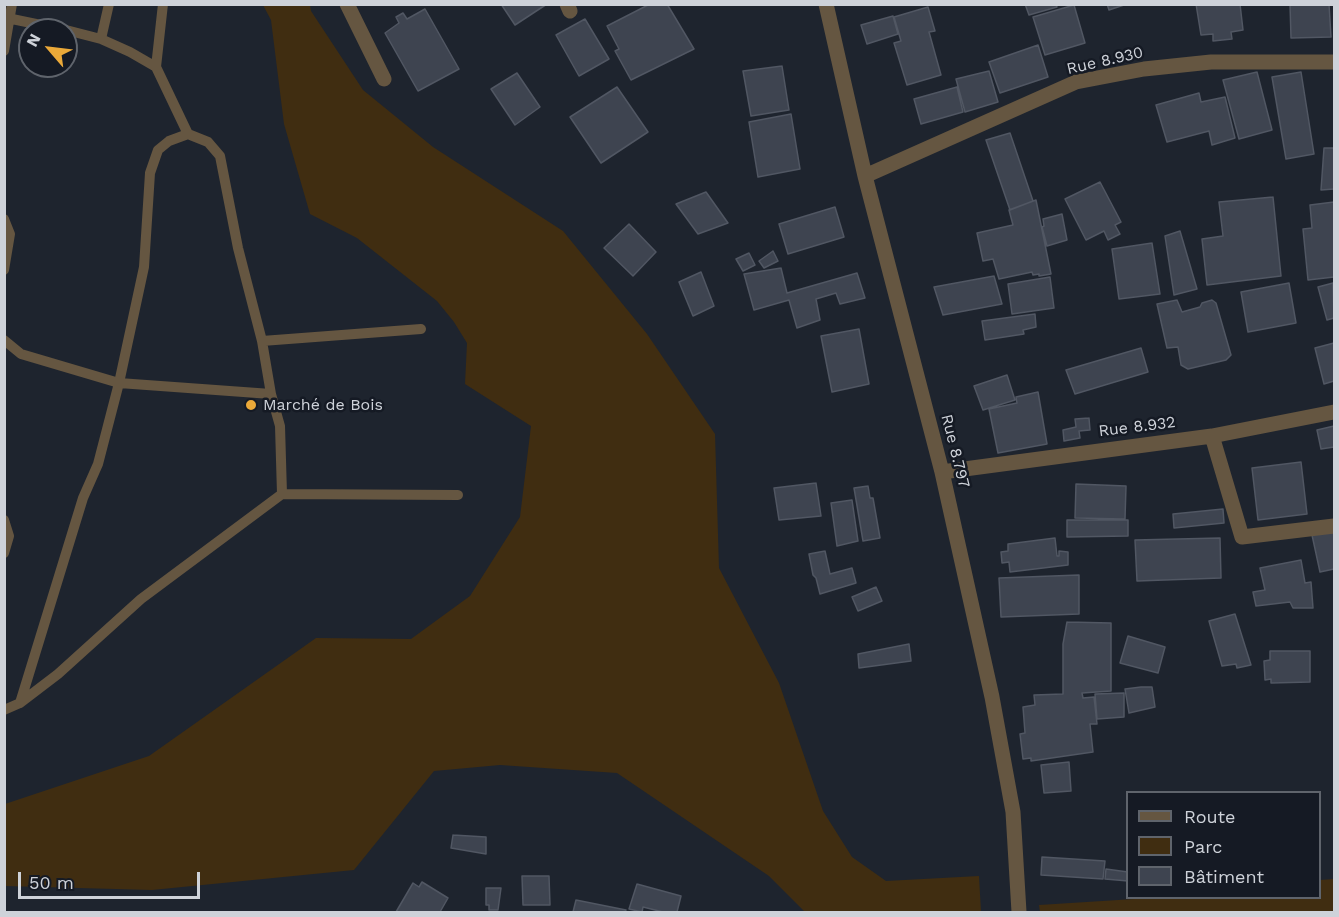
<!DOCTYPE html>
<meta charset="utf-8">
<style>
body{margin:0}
#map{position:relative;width:1339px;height:917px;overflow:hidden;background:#1e242e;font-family:"Work Sans",sans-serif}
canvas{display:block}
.frame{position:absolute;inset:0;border:6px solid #ced2d9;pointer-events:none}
.legend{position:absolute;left:1126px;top:791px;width:195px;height:108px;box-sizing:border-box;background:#151a24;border:2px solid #5f646c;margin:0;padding:8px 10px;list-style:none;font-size:18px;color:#ced2d9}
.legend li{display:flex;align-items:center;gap:12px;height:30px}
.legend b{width:30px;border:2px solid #5f646c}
.north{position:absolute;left:18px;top:18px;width:60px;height:60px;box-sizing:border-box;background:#151a24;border:2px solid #5f646c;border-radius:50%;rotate:298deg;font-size:16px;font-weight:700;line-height:24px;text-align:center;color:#ced2d9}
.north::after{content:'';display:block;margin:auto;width:21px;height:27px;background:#eba939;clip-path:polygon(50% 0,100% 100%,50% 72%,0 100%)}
.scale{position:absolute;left:18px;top:872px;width:182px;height:27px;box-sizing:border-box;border:3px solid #ced2d9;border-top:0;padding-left:8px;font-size:18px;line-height:21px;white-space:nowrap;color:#ced2d9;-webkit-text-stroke:4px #151a24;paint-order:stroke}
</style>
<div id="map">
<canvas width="1339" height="917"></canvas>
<div class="frame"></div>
<ul class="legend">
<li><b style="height:8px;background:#655641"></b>Route</li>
<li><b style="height:16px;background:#402d11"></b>Parc</li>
<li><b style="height:16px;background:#3e4450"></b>Bâtiment</li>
</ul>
<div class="north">N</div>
<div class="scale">50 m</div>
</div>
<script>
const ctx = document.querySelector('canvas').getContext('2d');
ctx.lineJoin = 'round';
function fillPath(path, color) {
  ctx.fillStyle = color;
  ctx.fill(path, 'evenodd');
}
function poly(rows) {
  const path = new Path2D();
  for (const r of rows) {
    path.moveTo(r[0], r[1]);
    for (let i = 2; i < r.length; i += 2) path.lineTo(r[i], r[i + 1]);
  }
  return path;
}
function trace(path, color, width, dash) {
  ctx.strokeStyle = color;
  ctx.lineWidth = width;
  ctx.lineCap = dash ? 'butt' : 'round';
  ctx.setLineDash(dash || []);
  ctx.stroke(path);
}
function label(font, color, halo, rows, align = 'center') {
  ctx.font = font + ' "Work Sans",sans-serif';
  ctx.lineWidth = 5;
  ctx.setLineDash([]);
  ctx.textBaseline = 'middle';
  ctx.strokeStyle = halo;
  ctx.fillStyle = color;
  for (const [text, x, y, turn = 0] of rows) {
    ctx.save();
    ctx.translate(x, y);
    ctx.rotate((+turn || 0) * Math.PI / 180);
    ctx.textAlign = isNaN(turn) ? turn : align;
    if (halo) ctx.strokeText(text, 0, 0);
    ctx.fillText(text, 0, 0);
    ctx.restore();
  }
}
fillPath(poly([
 [310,5,311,11,363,90,433,147,563,231,647,334,715,434,719,568,779,683,823,811,852,857,886,881,979,876,981,912,805,912,769,876,617,773,500,765,434,771,354,870,152,890,5,886,5,804,149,756,316,638,411,639,470,596,520,517,531,426,465,384,467,343,454,322,437,301,357,238,310,214,284,124,271,20,263,5],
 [1334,879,1334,912,1040,912,1039,905,1150,898,1320,898,1320,880]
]), '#402d11');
const building = poly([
 [501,4,547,4,515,25,501,4],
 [650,4,667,4,694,49,631,80,615,51,619,49,607,26,650,4],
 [1025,4,1056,4,1057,7,1029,15,1025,4],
 [1107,4,1127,4,1109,10,1107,4],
 [1196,4,1240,4,1243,30,1231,32,1232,39,1213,41,1213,34,1201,35,1196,4],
 [1290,4,1329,4,1331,37,1291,38,1290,4],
 [1074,5,1085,43,1045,55,1033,17,1074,5],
 [928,7,935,31,929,32,941,75,907,85,894,43,901,41,894,17,928,7],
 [425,9,459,69,418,91,385,33,399,23,396,17,403,13,407,19,425,9],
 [893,16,898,34,867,44,861,25,893,16],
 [585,19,609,59,579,76,556,35,585,19],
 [1038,45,1048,77,1000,93,989,62,1038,45],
 [782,66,789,110,751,116,743,71,782,66],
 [989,71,998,102,965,112,956,79,989,71],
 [1257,72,1272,130,1239,139,1223,80,1257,72],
 [1301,72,1314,154,1286,159,1272,77,1301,72],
 [517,73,540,107,515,125,491,89,517,73],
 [617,87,648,132,601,163,570,117,617,87],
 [957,87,963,112,921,124,914,99,957,87],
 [1199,93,1201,102,1225,97,1235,138,1212,145,1209,131,1167,142,1156,105,1199,93],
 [791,114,800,169,758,177,749,122,791,114],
 [1010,133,1033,201,1010,210,986,140,1010,133],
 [1324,148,1334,148,1334,189,1321,190,1324,148],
 [1100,182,1121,222,1115,225,1120,234,1108,240,1104,231,1086,240,1065,199,1100,182],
 [706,192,728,223,698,234,676,204,706,192],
 [1273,197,1281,276,1207,285,1202,239,1223,236,1219,202,1273,197],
 [1036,200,1051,274,1039,276,1039,274,1033,275,1032,272,999,279,993,259,983,261,977,233,1013,225,1009,210,1036,200],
 [1334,202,1334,277,1308,280,1303,229,1312,228,1310,205,1334,202],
 [835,207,844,237,788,254,779,224,835,207],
 [1062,214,1067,240,1047,246,1042,227,1044,226,1043,219,1062,214],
 [629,224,656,252,633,276,604,248,629,224],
 [1180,231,1197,289,1174,295,1165,236,1180,231],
 [1152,243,1160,294,1119,299,1112,249,1152,243],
 [773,251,778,261,764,268,759,261,773,251],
 [749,253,755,265,743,271,736,259,749,253],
 [781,268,787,293,857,273,865,298,840,304,836,293,816,299,820,320,797,328,789,300,754,310,744,274,781,268],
 [701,272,714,306,693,316,679,282,701,272],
 [994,276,1002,304,943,315,934,287,994,276],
 [1050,277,1054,308,1012,314,1008,284,1050,277],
 [1289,283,1296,323,1248,332,1241,292,1289,283],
 [1333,283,1334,318,1327,320,1318,287,1333,283],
 [1177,300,1182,312,1200,307,1202,303,1212,300,1216,303,1231,355,1226,360,1188,369,1181,365,1178,347,1167,348,1157,304,1177,300],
 [1035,314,1036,327,1023,330,1024,334,985,340,982,321,1035,314],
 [859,329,869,384,832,392,821,336,859,329],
 [1334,343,1334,381,1324,384,1315,348,1334,343],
 [1141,348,1148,372,1075,394,1066,370,1141,348],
 [1007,375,1015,400,983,410,974,386,1007,375],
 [1038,392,1047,444,998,453,989,409,1017,403,1016,397,1038,392],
 [1089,418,1090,430,1079,431,1080,438,1064,441,1063,430,1076,427,1075,419,1089,418],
 [1334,426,1334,447,1321,449,1317,430,1334,426],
 [1301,462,1307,514,1258,520,1252,468,1301,462],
 [816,483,821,516,779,520,774,488,816,483],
 [1076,484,1126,486,1125,519,1075,518,1076,484],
 [868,486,870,498,873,498,880,538,863,541,854,488,868,486],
 [852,500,858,541,837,546,831,503,852,500],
 [1223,509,1224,523,1174,528,1173,514,1223,509],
 [1067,520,1128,520,1128,536,1067,537,1067,520],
 [1334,530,1334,569,1320,572,1312,535,1334,530],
 [1055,538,1057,556,1059,556,1059,551,1068,552,1068,565,1010,572,1009,562,1002,563,1001,552,1008,551,1008,544,1055,538],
 [1220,538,1221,578,1137,581,1135,540,1220,538],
 [825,551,830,574,852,568,856,583,820,594,816,578,813,575,809,554,825,551],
 [1301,560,1305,583,1311,582,1313,608,1293,608,1290,602,1256,606,1253,592,1265,590,1260,568,1301,560],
 [1079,575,1079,614,1001,617,999,578,1079,575],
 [876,587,882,601,858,611,852,597,876,587],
 [1235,614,1251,665,1237,668,1236,664,1222,666,1209,621,1235,614],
 [1067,622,1111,623,1111,691,1082,693,1083,698,1094,697,1097,724,1090,724,1093,752,1031,761,1031,758,1023,759,1020,734,1025,733,1023,707,1035,705,1034,695,1063,694,1063,644,1067,622],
 [1128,636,1165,647,1158,673,1120,663,1128,636],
 [909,644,911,661,859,668,858,654,909,644],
 [1270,651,1310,651,1310,682,1271,683,1271,679,1265,680,1264,661,1270,660,1270,651],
 [1141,687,1152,687,1155,707,1129,713,1125,689,1141,687],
 [1124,693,1124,717,1097,719,1095,694,1124,693],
 [1069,762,1071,791,1044,793,1041,765,1069,762],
 [453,835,486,837,486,854,451,848,453,835],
 [1042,857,1105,861,1103,879,1041,875,1042,857],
 [1106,869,1128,872,1128,881,1105,879,1106,869],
 [522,876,549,876,550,905,523,905,522,876],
 [422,882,448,898,440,912,396,912,413,883,419,887,422,882],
 [637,884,681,896,677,912,663,912,643,907,642,912,629,909,637,884],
 [486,888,501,888,498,910,489,910,489,905,486,905,486,888],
 [576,900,626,910,625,912,573,912,576,900]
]);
fillPath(building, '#3e4450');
trace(building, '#515763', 1.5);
trace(poly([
 [12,19,65,30],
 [66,30,101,39,130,52,156,67,188,134],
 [101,39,109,4],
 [4,51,12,4],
 [156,67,163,4],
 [4,219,10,234,4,270],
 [4,340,21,354,119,383,271,394],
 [262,341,421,329],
 [282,494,458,495],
 [4,520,9,536,4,553],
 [4,710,20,703,58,674,141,599,282,494,280,426,271,394,262,341,238,248,220,156,208,142,188,134,169,141,158,150,150,173,144,267,119,383,98,464,83,498,20,703]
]), '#655641', 10);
trace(poly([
 [347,4,384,79],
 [567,4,570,11],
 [826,4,865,176,942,472,992,697,1013,812,1019,912],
 [865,176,1076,82,1144,69,1211,62,1334,62],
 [1212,436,1242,537,1334,526],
 [942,472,1212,436,1334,412]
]), '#655641', 15);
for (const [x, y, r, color] of [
 [251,405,6,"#eba939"]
]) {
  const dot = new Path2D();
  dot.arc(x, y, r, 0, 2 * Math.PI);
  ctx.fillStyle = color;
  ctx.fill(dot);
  trace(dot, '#151a24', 2);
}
label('16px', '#ced2d9', '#151a24', [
 ["Rue 8.930",1105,61,-13],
 ["Rue 8.932",1137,427,-7],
 ["Rue 8.797",955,451,76]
]);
label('16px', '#ced2d9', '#151a24', [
 ["Marché de Bois",263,405]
], 'left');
</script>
